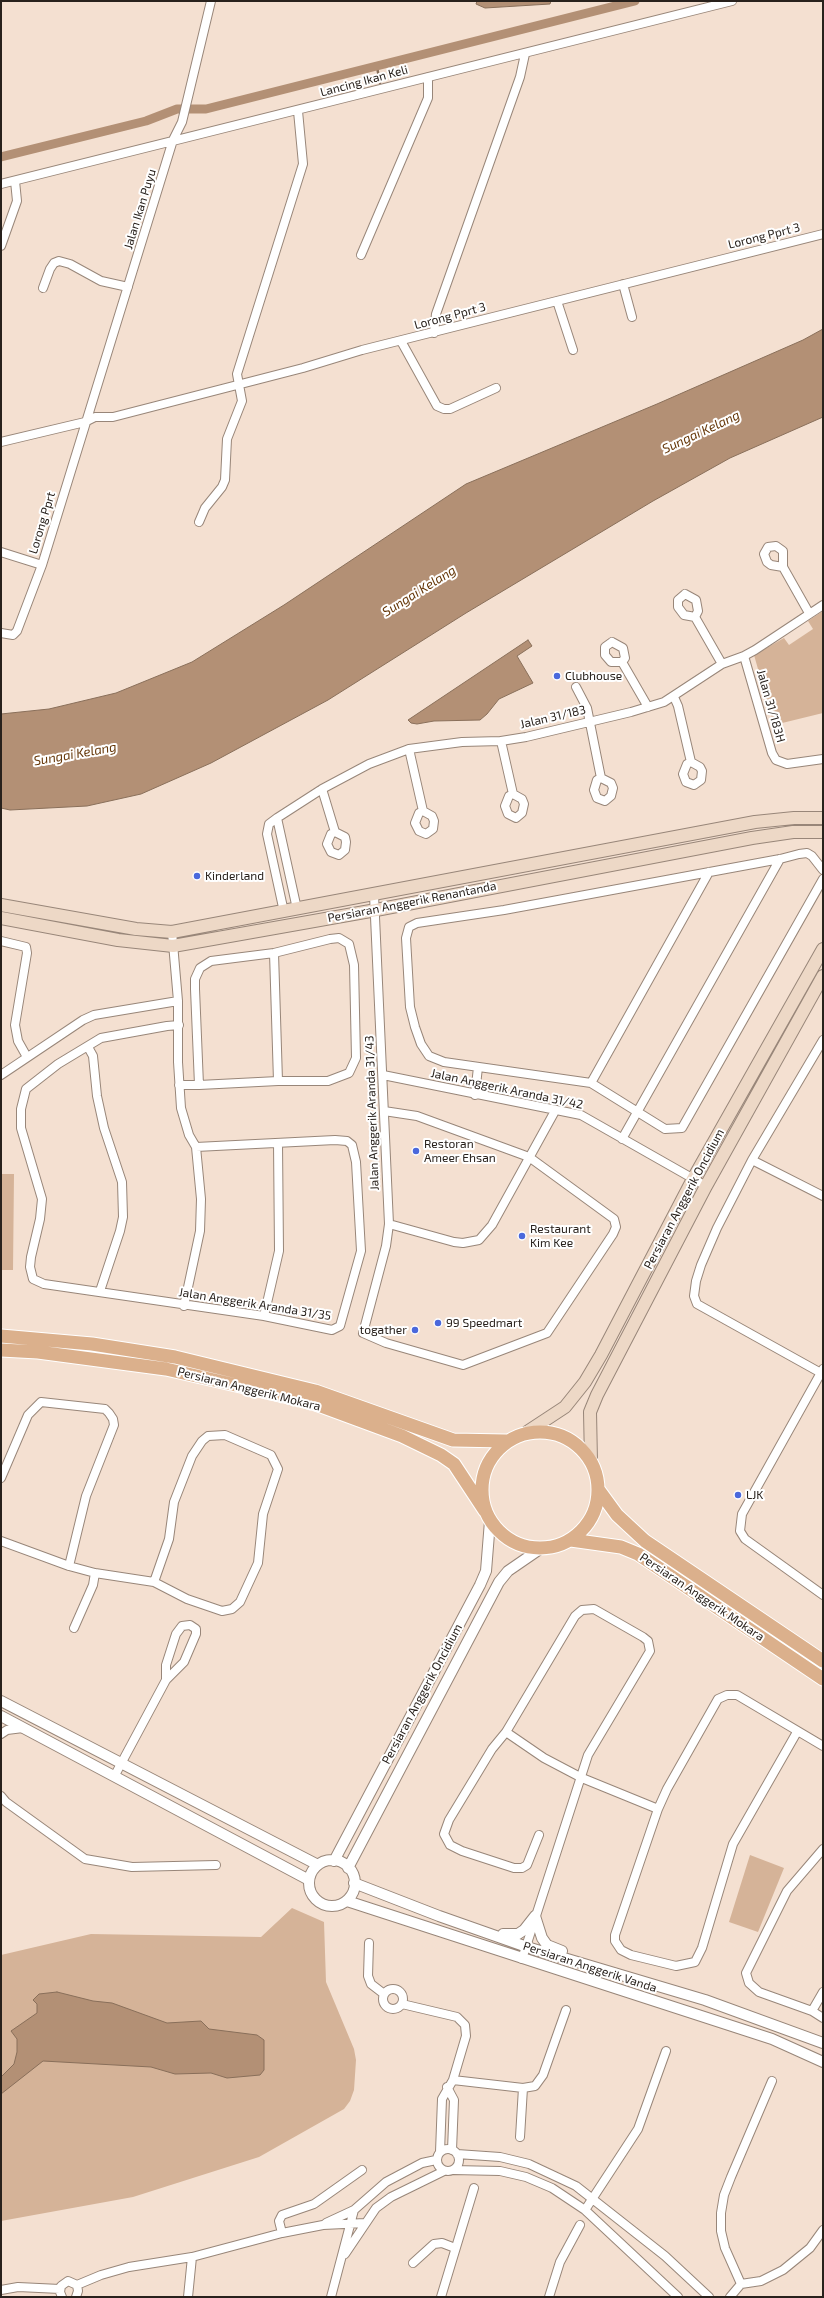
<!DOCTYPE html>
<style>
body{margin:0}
#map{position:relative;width:824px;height:2298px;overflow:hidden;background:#f4e0d1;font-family:"Exo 2",sans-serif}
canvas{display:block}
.frame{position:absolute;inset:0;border:2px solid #28211c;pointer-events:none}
</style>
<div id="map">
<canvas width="824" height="2298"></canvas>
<div class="frame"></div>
</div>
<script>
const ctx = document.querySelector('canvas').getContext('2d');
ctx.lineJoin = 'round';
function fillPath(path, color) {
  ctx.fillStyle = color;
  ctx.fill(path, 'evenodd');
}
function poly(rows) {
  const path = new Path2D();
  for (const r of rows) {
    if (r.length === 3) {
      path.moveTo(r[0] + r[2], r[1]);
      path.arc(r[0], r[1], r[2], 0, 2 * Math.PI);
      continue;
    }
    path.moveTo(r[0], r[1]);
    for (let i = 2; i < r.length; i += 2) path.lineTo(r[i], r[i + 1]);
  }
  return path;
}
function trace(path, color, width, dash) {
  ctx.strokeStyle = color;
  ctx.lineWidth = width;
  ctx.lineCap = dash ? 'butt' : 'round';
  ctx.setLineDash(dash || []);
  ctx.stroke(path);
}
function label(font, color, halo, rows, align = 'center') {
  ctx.font = font + ' "Exo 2",sans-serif';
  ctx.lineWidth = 4;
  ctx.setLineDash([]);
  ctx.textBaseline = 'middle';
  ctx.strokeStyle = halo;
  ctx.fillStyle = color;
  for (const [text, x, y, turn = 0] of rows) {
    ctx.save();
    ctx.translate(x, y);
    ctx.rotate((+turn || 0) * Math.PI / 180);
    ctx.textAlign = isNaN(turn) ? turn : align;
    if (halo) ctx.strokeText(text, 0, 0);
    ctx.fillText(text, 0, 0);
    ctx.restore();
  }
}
fillPath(poly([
 [823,611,823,713,774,725,754,655,784,638,789,645,813,629,808,621],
 [1,1174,14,1174,13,1270,1,1270],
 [750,1855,784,1868,758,1932,729,1922],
 [292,1908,324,1922,326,1982,354,2049,356,2060,354,2090,350,2101,344,2109,259,2157,133,2197,1,2221,1,1955,91,1934,261,1937]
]), '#d5b398');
const water = poly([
 [477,1,551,1,550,4,485,8,476,4,477,1],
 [823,329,823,417,730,458,653,501,466,613,328,700,211,763,141,794,87,806,10,810,1,808,1,714,49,709,116,693,192,662,284,605,466,484,657,404,803,340,823,329],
 [528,640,532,646,517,656,533,683,499,699,487,714,480,720,434,721,417,724,411,723,408,720,528,640],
 [57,1992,93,2001,112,2003,167,2023,201,2021,209,2029,257,2035,264,2040,264,2070,260,2075,227,2078,211,2073,175,2074,151,2067,43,2061,1,2094,1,2077,14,2064,17,2052,17,2039,11,2031,37,2013,37,2004,33,2000,39,1994,57,1992]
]);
fillPath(water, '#b39075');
trace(water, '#896f5a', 1);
trace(poly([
 [377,67,380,83]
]), '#896f5a', 2.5);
trace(poly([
 [1,157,146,121,177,109,206,109,635,1]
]), '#b39075', 9);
const minor = poly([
 [1,184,732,1],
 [1,246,17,201,15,181],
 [361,255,428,98,428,77],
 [623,284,632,317],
 [43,288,50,269,54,263,59,261,70,264,101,281,128,287],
 [557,301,573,350],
 [434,333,436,314,520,77,525,54],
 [401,341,437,406,444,409,450,409,496,388],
 [1,442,85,422,95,417,113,417,303,368,362,350,823,234],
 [199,522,205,508,222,487,225,480,227,439,242,401,237,374,303,164,298,111],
 [1,552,42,565],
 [783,567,771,565,767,562,764,554,768,547,776,546,783,551,783,567,809,613],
 [685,594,696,600,698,611,695,617,684,615,678,607,678,600,685,594],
 [695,617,722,664],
 [1,633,13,635,17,631,42,565,173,140,182,122,211,1],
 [612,642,623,648,625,658,622,662,611,662,605,655,605,647,612,642],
 [744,656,772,753,776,760,787,764,823,759],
 [622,662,648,707],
 [576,687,587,708,601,778],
 [674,697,678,706,691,762],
 [501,741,513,794],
 [409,749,423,811],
 [691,762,700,767,702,771,701,780,694,785,686,782,683,774,687,764,691,762],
 [601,778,611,783,613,788,611,796,605,801,597,798,594,790,597,780,601,778],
 [322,789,335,832],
 [513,794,522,799,524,804,522,813,516,818,508,814,505,806,509,796,513,794],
 [423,811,432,816,434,821,433,829,426,834,419,831,415,823,419,813,423,811],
 [277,818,322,789,369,764,409,749,462,742,501,741,526,737,631,712,664,702,722,664,744,656,755,650,823,605],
 [335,832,345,837,346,842,345,850,339,855,331,852,327,844,331,834,335,832],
 [823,870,812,856,807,853,799,854,780,859,504,910,417,923,409,927,406,938,410,1007,415,1027,421,1044,429,1056,444,1062,591,1083,665,1129,682,1128,823,879],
 [374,895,389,1224,386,1246,363,1333,386,1343,463,1365,547,1333,613,1234,616,1227,614,1219,529,1157,417,1116,384,1111],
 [284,912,267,834,269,824,277,818,297,909],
 [172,932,178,1001,178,1062,181,1108,189,1135,196,1147,201,1199,200,1231,184,1306],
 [1,941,26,947,27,953,15,1025,18,1041,27,1057],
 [274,953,278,1081],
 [179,1025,167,1026,101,1038,58,1064,26,1089,21,1109,21,1128,42,1199,40,1219,31,1257,30,1267,33,1279,44,1284,264,1316,332,1330,340,1326,361,1251,356,1162,352,1145,347,1141,335,1140,196,1147],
 [88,1047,93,1056,97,1096,104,1128,122,1182,123,1217,120,1231,100,1291],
 [1,1075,83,1020,94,1015,178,1001],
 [383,1075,581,1115,706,1186],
 [591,1083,709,872],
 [179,1085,199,1085,278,1081,328,1081,349,1073,356,1058,354,965,349,944,339,938,330,939,274,953,211,961,200,968,195,979,195,989,199,1085],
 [475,1095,478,1067],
 [622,1139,780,859],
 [752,1160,823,1196],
 [389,1224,454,1242,463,1243,479,1240,492,1225,555,1111],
 [264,1316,279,1251,278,1143],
 [823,1369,742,1514,740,1531,745,1539,823,1595],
 [821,1373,697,1304,694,1296,696,1281,701,1265,717,1228,752,1160,823,1040],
 [1,1478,28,1415,41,1402,105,1409,109,1413,113,1419,114,1425,86,1496,69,1566],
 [1,1541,69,1566,95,1573,154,1582,187,1599,222,1611,232,1609,240,1602,258,1563,263,1514,278,1469,271,1455,225,1435,208,1436,202,1441,192,1456,174,1502,169,1539,154,1582],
 [74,1628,93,1585,95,1573],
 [506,1732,544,1758,582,1778,658,1809],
 [797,1732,733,1844,702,1948,695,1962,676,1966,631,1955,621,1950,615,1941,615,1935,658,1809,667,1789,718,1699,727,1695,737,1695,823,1746],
 [1,1734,7,1730,23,1728],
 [115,1775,166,1680,184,1662,196,1634,196,1629,190,1625,182,1626,176,1634,166,1665,166,1680],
 [1,1796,6,1802,85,1859,132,1867,216,1865],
 [823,1849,787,1891,746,1973,749,1983,759,1992,812,2011,823,2018],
 [369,1943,368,1976,371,1984,384,1994],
 [522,1959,588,1755,650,1651,648,1641,643,1637,594,1609,582,1610,575,1616,506,1732,492,1749,449,1820,444,1834,450,1845,462,1851,514,1868,522,1868,527,1865,539,1835],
 [393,1999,10],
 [402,2004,457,2017,465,2025,466,2036,453,2080,442,2099,440,2152],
 [812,2011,823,1992],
 [453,2080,523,2088,535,2086,543,2075,566,2010],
 [447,2087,454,2100,452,2150],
 [520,2137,523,2088],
 [448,2160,11],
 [457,2154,500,2157,529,2164,576,2186,665,2256,709,2297],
 [453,2170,500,2171,526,2177,552,2188,585,2210,678,2297],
 [585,2210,638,2129,666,2051],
 [326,2223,354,2210],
 [282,2233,279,2221,282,2215,314,2204,362,2170],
 [345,2254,376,2208,391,2197,444,2171],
 [413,2263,434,2244,442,2243,455,2248],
 [741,2284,725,2248,721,2231,721,2213,724,2195,731,2177,772,2081],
 [77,2285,101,2275,129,2267,192,2257,282,2233,323,2225,365,2223],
 [1,2290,18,2287,60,2289],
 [62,2297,60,2292,61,2286,68,2281,77,2285,78,2291,76,2297],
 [188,2297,192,2257],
 [331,2297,354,2210,386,2182,422,2163,436,2160],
 [441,2297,474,2188],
 [549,2297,560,2262,580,2225],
 [730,2297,741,2284,761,2281,783,2270,810,2248,823,2230]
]);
const tertiary = poly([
 [1,1701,318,1865],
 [1,1716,309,1880],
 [332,1883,23],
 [334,1861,480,1585,486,1571,490,1521],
 [348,1868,499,1582,508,1571,540,1549],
 [354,1883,439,1916,527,1947,705,2000,823,2043],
 [347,1901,772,2039,823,2062],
 [535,1916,542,1938,547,1945,562,1951],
 [503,1934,518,1934,524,1930,535,1916]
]);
const secondary = poly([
 [1,905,136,929,172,932,755,822,794,818,823,818],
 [1,918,118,940,173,946,376,910,752,838,793,832,823,832],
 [527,1432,565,1407,585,1382,601,1355,693,1179,823,949],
 [591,1461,590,1412,597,1395,706,1186,823,976]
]);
const primary = poly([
 [1,1336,92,1344,175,1357,315,1391,453,1440,506,1441],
 [1,1350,38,1352,166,1369,310,1402,402,1436,441,1455,454,1464,485,1511],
 [540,1490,58],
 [598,1489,617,1515,645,1541,823,1661],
 [571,1540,621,1547,638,1554,823,1679]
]);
trace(minor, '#988679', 10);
trace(tertiary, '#988679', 12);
trace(secondary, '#988679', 14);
trace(primary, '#fff', 15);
trace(minor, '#fff', 8);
trace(tertiary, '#fff', 10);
trace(secondary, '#edd8c6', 12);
trace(primary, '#dbb08c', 13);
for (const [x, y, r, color] of [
 [557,676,4,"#4a68dc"],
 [197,876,4,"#4a68dc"],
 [416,1151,4,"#4a68dc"],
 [522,1236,4,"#4a68dc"],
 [438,1323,4,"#4a68dc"],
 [415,1330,4,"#4a68dc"],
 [738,1495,4,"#4a68dc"]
]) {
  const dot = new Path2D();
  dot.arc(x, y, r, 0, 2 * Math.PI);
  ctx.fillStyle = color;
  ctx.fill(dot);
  trace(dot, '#fff', 1.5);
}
label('12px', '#28211c', '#fff', [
 ["Lancing Ikan Keli",364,81,-15],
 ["Jalan Ikan Puyu",140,209,-73],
 ["Lorong Pprt 3",764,236,-14],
 ["Lorong Pprt 3",450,316,-15],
 ["Lorong Pprt",42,523,-73],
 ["Jalan 31/183H",771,706,74],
 ["Jalan 31/183",553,717,-13],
 ["Persiaran Anggerik Renantanda",412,902,-11],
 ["Jalan Anggerik Aranda 31/42",507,1089,12],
 ["Jalan Anggerik Aranda 31/43",372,1113,-92],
 ["Persiaran Anggerik Oncidium",684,1199,-62],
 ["Jalan Anggerik Aranda 31/35",255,1304,9],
 ["Persiaran Anggerik Mokara",249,1389,14],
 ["Persiaran Anggerik Mokara",702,1597,34],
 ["Persiaran Anggerik Oncidium",422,1694,-62],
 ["Persiaran Anggerik Vanda",590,1967,18]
]);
label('12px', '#28211c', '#fff', [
 ["Clubhouse",565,676],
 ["Kinderland",205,876],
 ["Restoran",424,1144],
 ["Ameer Ehsan",424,1158],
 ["Restaurant",530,1229],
 ["Kim Kee",530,1243],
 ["99 Speedmart",446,1323],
 ["togather",407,1330,"right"],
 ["LJK",746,1495]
], 'left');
label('italic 13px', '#653607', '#fff', [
 ["Sungai Kelang",701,432,-25],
 ["Sungai Kelang",419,591,-32],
 ["Sungai Kelang",75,754,-10]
]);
</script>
